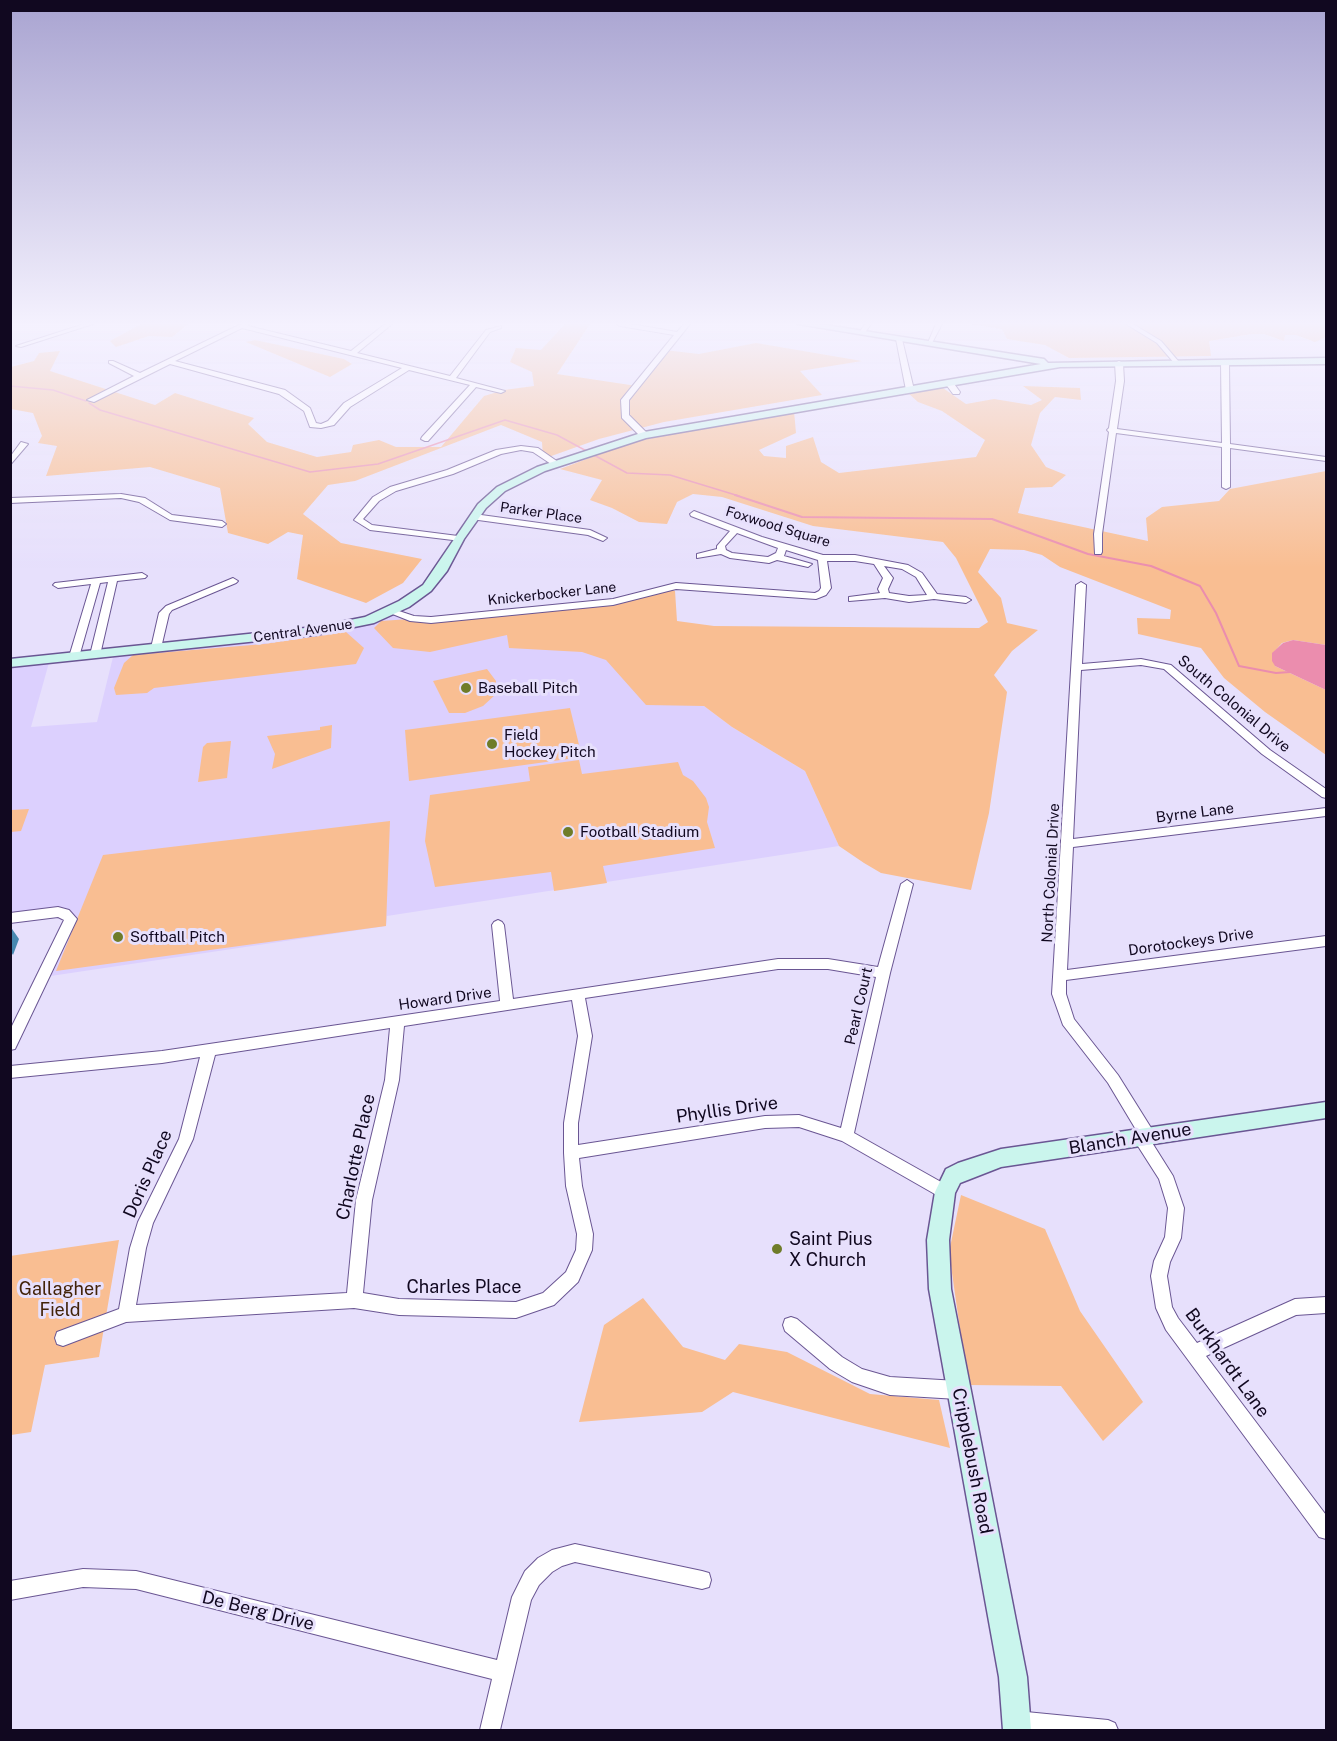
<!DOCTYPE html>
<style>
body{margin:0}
#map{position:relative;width:1337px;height:1741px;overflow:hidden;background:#e7e0fc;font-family:"Public Sans",sans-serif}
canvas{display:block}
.frame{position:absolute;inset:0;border:12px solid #110820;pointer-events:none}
</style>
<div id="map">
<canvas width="1337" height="1741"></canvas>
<div class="frame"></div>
</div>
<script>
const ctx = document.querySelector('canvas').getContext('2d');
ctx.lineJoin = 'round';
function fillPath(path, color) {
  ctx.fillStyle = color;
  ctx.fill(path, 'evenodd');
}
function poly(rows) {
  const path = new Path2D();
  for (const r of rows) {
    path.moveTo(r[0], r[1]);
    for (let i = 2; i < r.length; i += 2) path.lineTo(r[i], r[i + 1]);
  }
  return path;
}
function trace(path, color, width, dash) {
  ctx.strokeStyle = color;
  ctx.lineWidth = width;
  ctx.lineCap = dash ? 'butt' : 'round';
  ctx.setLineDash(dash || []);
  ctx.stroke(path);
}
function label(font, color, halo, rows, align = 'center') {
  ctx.font = font + ' "Public Sans",sans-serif';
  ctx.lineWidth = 6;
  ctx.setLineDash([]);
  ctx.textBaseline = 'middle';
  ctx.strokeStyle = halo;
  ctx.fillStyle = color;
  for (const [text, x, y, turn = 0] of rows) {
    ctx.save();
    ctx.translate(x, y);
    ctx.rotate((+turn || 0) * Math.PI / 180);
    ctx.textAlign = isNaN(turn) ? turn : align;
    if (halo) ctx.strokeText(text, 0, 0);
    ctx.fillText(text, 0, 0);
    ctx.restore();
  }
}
fillPath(poly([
 [613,602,704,706,732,727,805,771,839,846,387,916,386,926,44,977,69,915,11,918,10,663,50,659,31,727,97,722,114,653,315,631,390,611,413,619]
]), '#dcd0fe');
fillPath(poly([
 [141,324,188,324,172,337,149,336,116,347,110,341],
 [565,324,590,324,557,374,637,386,664,350,699,354,756,343,862,361,800,371,822,395,664,422,599,439,543,459,542,442,501,425,355,481,328,485,303,514,341,543,422,559,403,583,366,603,297,579,303,535,288,532,268,544,228,533,220,488,150,467,46,476,57,446,38,443,42,436,33,413,11,409,11,367,34,361,39,353,60,351,50,371,155,405,175,393,254,418,248,424,267,442,317,457,351,452,353,445,379,440,396,447,441,447,484,396,504,390,534,386,532,372,510,362,516,348,541,350],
 [970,324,1326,324,1326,337,1315,342,1296,335,1285,335,1284,341,1264,334,1252,334,1209,341,1211,356,1069,358,1045,345,1007,339,1002,329],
 [255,340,344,359,352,364,330,377,246,342],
 [940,386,966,404,994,399,1031,405,1042,400,1023,386,1080,388,1081,400,1055,397,1040,413,1031,445,1046,467,1066,475,1052,487,1025,488,1018,513,1148,541,1146,518,1162,507,1219,501,1230,489,1326,471,1326,645,1293,640,1282,643,1273,653,1275,666,1326,690,1326,755,1265,712,1224,678,1201,648,1138,634,1137,618,1170,619,1171,610,1060,567,1042,555,1024,550,990,549,978,572,1001,598,1007,623,1038,630,1012,651,994,675,1007,692,989,813,971,890,881,873,864,863,839,846,805,771,732,727,704,706,646,705,606,660,582,652,509,648,507,635,430,652,393,648,374,628,381,621,610,605,666,589,675,591,677,621,714,626,979,628,988,622,956,558,943,542,813,526,722,497,693,494,677,502,667,524,639,522,612,508,590,500,602,480,560,469,632,442,794,411,796,433,759,450,764,456,786,458,786,446,813,437,821,462,839,473,976,457,985,440,942,411,918,402,908,393],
 [346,632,364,648,356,664,154,688,147,693,116,695,114,688,124,663,133,655,264,644],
 [487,669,496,681,495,695,483,706,465,713,449,713,433,681],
 [570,708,582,757,409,781,405,730],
 [332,725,331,748,272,769,275,754,267,736,320,730,320,727],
 [231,741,227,778,198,782,203,747,207,743],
 [579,760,582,774,678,762,683,775,693,781,706,798,709,807,707,822,715,848,603,866,607,883,554,891,551,872,435,887,425,841,430,795,530,781,528,767],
 [29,809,21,831,11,832,11,810],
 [390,821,386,926,56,971,103,855],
 [961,1195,1045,1229,1080,1311,1143,1402,1103,1441,1061,1386,968,1385,949,1252],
 [119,1240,99,1357,45,1365,31,1432,11,1435,10,1256],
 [643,1298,683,1347,725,1360,739,1344,787,1352,870,1394,939,1400,950,1448,733,1392,702,1412,579,1422,604,1325]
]), '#f9be92');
fillPath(poly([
 [1293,640,1326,645,1326,690,1275,666,1272,661,1272,653,1283,643]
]), '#eb8dae');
trace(poly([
 [10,386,53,390,86,401],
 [89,403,100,410,310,472,378,464,505,420,557,435,627,473,670,475,739,496]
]), '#eb8dae', 1.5);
trace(poly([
 [735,495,802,517,992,519,1088,554,1151,566,1200,586,1216,613,1239,666,1276,673,1290,672]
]), '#eb8dae', 2);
const street = poly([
 [84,324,93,324,21,347,16,346,84,324],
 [241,324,249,324,248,326,351,351,385,324,392,324,357,353,450,376,486,330,501,326,501,328,490,332,456,378,505,391,501,393,476,387,428,441,425,441,421,439,422,437,470,385,409,370,350,407,334,425,321,428,310,427,304,411,279,394,170,364,94,402,87,400,134,376,109,363,109,361,113,361,140,373,241,324],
 [242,328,402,368,344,403,328,421,321,424,316,423,310,408,285,390,175,361,242,328],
 [617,324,631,324,677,332,684,324,690,324,629,400,629,415,647,433,647,437,641,437,622,418,621,400,674,335,620,326,617,324],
 [865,324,871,324,864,334,860,334,859,333,865,324],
 [936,324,942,324,931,345,927,345,936,324],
 [1126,324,1133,324,1161,341,1179,362,1179,364,1175,364,1157,343,1126,324],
 [899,337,902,339,914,390,910,392,906,390,896,339,899,337],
 [1119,361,1123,363,1124,381,1117,429,1222,443,1221,363,1225,361,1229,363,1230,444,1326,457,1326,461,1230,448,1230,487,1226,489,1222,487,1222,447,1116,433,1102,534,1102,552,1101,554,1095,554,1094,534,1109,432,1107,430,1109,428,1116,381,1115,363,1119,361],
 [946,381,952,381,960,392,959,394,953,394,945,383,946,381],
 [21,442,28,444,10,465,10,457,21,442],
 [521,446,538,448,561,464,554,466,533,452,521,450,501,454,453,474,396,491,379,501,363,519,372,525,458,536,462,539,461,541,370,530,354,520,373,497,390,487,447,470,496,450,521,446],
 [121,494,145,498,172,515,222,521,226,524,222,527,170,520,139,502,121,498,10,503,10,498,121,494],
 [694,511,762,537,823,555,855,555,908,565,922,573,937,594,966,597,971,600,966,603,934,599,909,602,885,598,849,601,849,597,880,593,878,589,883,578,874,564,855,561,827,561,831,588,826,595,816,599,676,589,613,605,431,623,410,621,385,611,390,608,414,616,431,617,613,599,676,583,815,593,819,591,821,588,818,560,786,550,784,556,812,564,808,567,777,560,769,563,730,558,721,554,697,558,697,554,717,549,717,546,730,531,691,516,690,514,694,511],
 [737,533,778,548,776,553,768,557,732,553,726,550,725,546,737,533],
 [884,566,902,569,916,577,927,595,909,596,889,593,888,589,893,578,884,566],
 [474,514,590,530,607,538,603,541,588,535,471,519,471,515,474,514],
 [142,573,147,576,145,578,117,581,100,655,95,658,90,655,108,582,100,583,79,657,78,659,70,659,69,657,91,584,58,588,53,585,55,583,142,573],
 [233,578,238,581,236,583,172,610,169,614,161,648,156,651,153,650,151,648,159,613,166,606,233,578],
 [1081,582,1086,585,1082,664,1141,659,1171,665,1270,750,1326,789,1326,798,1322,797,1262,754,1164,669,1141,665,1081,670,1073,839,1326,808,1326,816,1073,847,1067,970,1326,936,1326,946,1066,980,1066,994,1074,1019,1118,1075,1153,1131,1155,1136,1151,1141,1173,1176,1184,1208,1181,1238,1170,1262,1167,1276,1172,1307,1178,1318,1197,1343,1295,1299,1326,1297,1326,1313,1296,1315,1206,1356,1326,1515,1326,1539,1319,1537,1166,1330,1156,1308,1151,1276,1154,1261,1165,1237,1168,1208,1159,1179,1136,1143,1134,1138,1138,1133,1108,1083,1063,1025,1052,994,1076,585,1081,582],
 [907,880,913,884,890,973,854,1133,950,1187,953,1192,950,1197,945,1199,940,1197,842,1141,799,1127,765,1128,579,1158,582,1186,593,1234,592,1250,578,1282,554,1305,548,1307,516,1318,399,1315,354,1308,126,1322,63,1346,57,1344,55,1338,57,1332,119,1309,130,1248,138,1222,179,1139,200,1057,162,1063,10,1078,10,1066,162,1051,500,1001,492,925,494,922,498,920,502,922,504,925,513,999,778,959,828,959,878,967,901,884,907,880],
 [778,969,828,969,876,977,841,1128,799,1115,765,1116,578,1145,578,1123,592,1036,585,998,778,969],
 [572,1000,578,1036,564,1123,564,1153,566,1186,577,1234,576,1250,566,1272,543,1293,516,1302,399,1299,363,1293,372,1200,399,1080,404,1026,572,1000],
 [390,1028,385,1080,356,1200,347,1293,136,1305,146,1248,153,1223,193,1139,215,1055,390,1028],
 [58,907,69,910,77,919,15,1049,10,1050,10,1030,64,920,58,917,10,923,10,913,58,907],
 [791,1317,797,1319,842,1357,862,1369,890,1377,958,1381,964,1384,967,1390,964,1396,958,1399,890,1395,852,1382,830,1369,785,1331,783,1325,785,1319,791,1317],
 [575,1544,702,1571,709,1573,711,1580,709,1587,702,1589,575,1562,562,1566,552,1572,539,1585,531,1600,500,1730,480,1730,492,1679,136,1589,83,1587,10,1600,10,1581,83,1569,136,1571,497,1660,512,1597,525,1571,538,1558,552,1550,575,1544],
 [1016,1711,1108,1720,1115,1723,1118,1730,1014,1730,1009,1728,1006,1721,1009,1714,1016,1711]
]);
const secondary = poly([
 [798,324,819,324,1044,359,1048,363,1326,358,1326,364,1060,367,646,438,545,471,505,491,486,508,464,539,447,571,431,591,409,607,374,623,315,635,10,667,10,659,315,627,365,617,399,601,423,585,478,504,497,487,537,467,644,432,1041,364,798,324],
 [1326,1102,1326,1118,1001,1167,960,1183,955,1193,949,1240,951,1289,1027,1677,1031,1730,1003,1730,999,1677,929,1289,927,1240,935,1192,946,1169,958,1163,1001,1149,1326,1102]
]);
trace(street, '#6a5693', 2);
trace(secondary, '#6a5693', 3);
fillPath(street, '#fff');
fillPath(secondary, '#caf5ed');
fillPath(poly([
 [10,926,19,939,13,955,10,950]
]), '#4788b0');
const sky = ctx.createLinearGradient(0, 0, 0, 568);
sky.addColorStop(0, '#a9a4d1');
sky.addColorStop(0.57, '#f4f1fe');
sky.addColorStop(1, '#f4f1fe00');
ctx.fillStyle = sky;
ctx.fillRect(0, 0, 1337, 568);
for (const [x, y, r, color] of [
 [466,688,6,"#6f7c29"],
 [492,744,6,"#6f7c29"],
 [568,832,6,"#6f7c29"],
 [118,937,6,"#6f7c29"],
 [777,1249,6,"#6f7c29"]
]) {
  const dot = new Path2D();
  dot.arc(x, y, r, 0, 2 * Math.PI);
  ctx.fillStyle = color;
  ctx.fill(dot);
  trace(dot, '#e7e0fc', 2);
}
label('14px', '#110820', '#e7e0fc', [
 ["Parker Place",541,513,8],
 ["Foxwood Square",778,527,17],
 ["Knickerbocker Lane",552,594,-6],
 ["Central Avenue",303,631,-8]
]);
label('15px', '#110820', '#e7e0fc', [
 ["Baseball Pitch",478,688],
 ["Field",504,735],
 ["Hockey Pitch",504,752],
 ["Football Stadium",580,832],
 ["Softball Pitch",130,937]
], 'left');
label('15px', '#110820', '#e7e0fc', [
 ["South Colonial Drive",1234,704,40],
 ["Byrne Lane",1195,813,-7],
 ["North Colonial Drive",1051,873,-87],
 ["Dorotockeys Drive",1191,942,-8],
 ["Howard Drive",445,999,-8],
 ["Pearl Court",859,1006,-77]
]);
label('18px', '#110820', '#e7e0fc', [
 ["Phyllis Drive",727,1110,-8],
 ["Blanch Avenue",1130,1139,-9],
 ["Charlotte Place",356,1157,-78],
 ["Doris Place",148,1174,-66],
 ["Charles Place",464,1287],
 ["Burkhardt Lane",1227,1363,54],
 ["Cripplebush Road",972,1461,79],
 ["De Berg Drive",258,1611,14]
]);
label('18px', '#110820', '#e7e0fc', [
 ["Saint Pius",789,1239],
 ["X Church",789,1260]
], 'left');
label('18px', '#422309', '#e7e0fc', [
 ["Gallagher",60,1289],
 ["Field",60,1310]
]);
</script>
